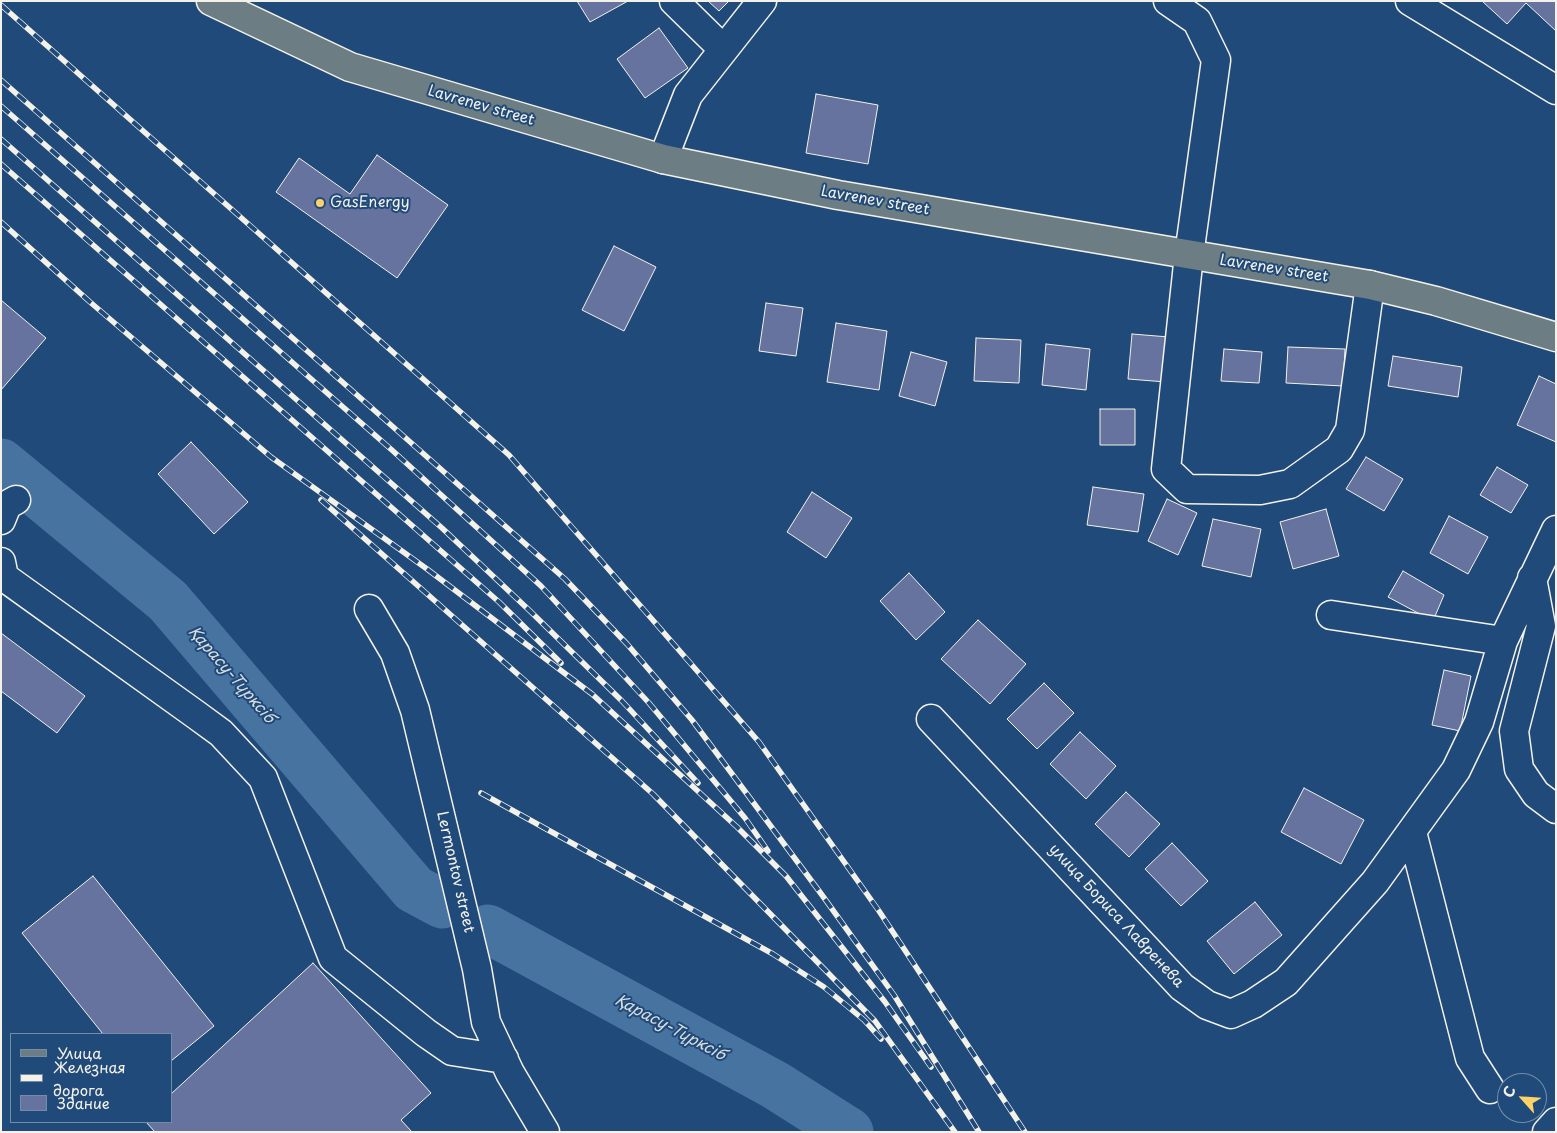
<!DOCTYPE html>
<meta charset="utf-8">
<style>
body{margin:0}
#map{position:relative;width:1557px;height:1133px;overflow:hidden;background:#1f4a7a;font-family:"Playpen Sans",sans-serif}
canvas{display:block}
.frame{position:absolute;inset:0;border:2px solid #f4f1e8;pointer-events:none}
.legend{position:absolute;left:10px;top:1033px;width:162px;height:90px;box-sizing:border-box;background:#1f4a7a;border:1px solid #748da6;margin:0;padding:6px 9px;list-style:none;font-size:15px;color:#f4f1e8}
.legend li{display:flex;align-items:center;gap:10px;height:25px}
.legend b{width:25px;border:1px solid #748da6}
.north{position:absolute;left:1497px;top:1073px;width:50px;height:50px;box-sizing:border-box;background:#1f4a7a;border:1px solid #748da6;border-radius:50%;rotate:296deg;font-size:14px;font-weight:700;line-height:20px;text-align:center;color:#f4f1e8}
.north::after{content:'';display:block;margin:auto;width:18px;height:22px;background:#ffd166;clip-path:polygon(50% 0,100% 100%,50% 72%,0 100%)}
</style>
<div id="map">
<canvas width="1557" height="1133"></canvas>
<div class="frame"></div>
<ul class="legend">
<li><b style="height:6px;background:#6c7e84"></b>Улица</li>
<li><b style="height:6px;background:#f4f1e8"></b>Железная дорога</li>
<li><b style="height:14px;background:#66739f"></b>Здание</li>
</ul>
<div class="north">С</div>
</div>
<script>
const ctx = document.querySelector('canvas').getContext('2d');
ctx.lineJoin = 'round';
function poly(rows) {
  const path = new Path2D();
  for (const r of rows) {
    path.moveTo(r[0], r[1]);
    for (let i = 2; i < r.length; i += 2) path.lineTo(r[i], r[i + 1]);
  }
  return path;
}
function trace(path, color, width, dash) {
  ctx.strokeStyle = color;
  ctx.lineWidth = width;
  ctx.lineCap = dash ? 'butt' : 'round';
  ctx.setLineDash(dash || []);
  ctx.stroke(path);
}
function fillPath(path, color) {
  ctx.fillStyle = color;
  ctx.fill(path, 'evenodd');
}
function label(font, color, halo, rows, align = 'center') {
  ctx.font = font + ' "Playpen Sans",sans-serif';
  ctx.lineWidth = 4;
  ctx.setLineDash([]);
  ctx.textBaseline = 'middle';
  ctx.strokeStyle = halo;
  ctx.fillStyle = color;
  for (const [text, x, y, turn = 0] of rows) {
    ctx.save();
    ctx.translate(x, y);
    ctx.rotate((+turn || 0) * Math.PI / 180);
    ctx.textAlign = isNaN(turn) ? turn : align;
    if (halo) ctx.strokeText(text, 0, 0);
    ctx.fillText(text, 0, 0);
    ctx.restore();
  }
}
trace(poly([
 [1,463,168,601,414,889,442,904],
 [488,929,775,1085,849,1132]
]), '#4773a1', 49);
const building = poly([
 [577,1,628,1,590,22,577,1],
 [708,1,729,1,719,11,708,1],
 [1482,1,1556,1,1556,31,1526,3,1507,24,1482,1],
 [659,28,688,68,645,98,617,59,659,28],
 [816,94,878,105,868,164,806,153,816,94],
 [377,155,448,205,397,278,276,192,299,158,350,194,377,155],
 [614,246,656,267,624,331,582,310,614,246],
 [1,300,46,338,1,390,1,300],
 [766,303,803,308,796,356,759,351,766,303],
 [836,323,887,331,879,390,827,382,836,323],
 [1132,334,1169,337,1166,382,1128,379,1132,334],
 [976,338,1021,340,1019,383,974,381,976,338],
 [1046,344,1090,349,1086,390,1042,385,1046,344],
 [1288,347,1345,349,1343,386,1286,383,1288,347],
 [1224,349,1262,352,1259,383,1221,381,1224,349],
 [911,352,947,362,935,406,899,396,911,352],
 [1393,356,1462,367,1458,397,1388,386,1393,356],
 [1539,376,1556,384,1556,442,1517,425,1539,376],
 [1100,409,1135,409,1135,445,1100,445,1100,409],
 [191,442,248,502,214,534,158,474,191,442],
 [1366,457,1403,479,1384,511,1346,489,1366,457],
 [1497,467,1528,485,1511,513,1480,495,1497,467],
 [1093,487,1144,494,1138,532,1087,525,1093,487],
 [812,492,852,518,826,558,787,532,812,492],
 [1167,499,1197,513,1178,555,1148,541,1167,499],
 [1326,509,1339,556,1293,569,1280,522,1326,509],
 [1449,516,1488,537,1468,574,1430,553,1449,516],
 [1213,519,1261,529,1251,577,1202,566,1213,519],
 [1403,571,1444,595,1433,621,1388,597,1403,571],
 [909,573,945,612,916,640,880,601,909,573],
 [978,620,1026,664,990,704,941,659,978,620],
 [1,633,85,696,57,733,1,691,1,633],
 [1444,670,1471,676,1460,731,1432,725,1444,670],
 [1044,683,1074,713,1037,749,1007,719,1044,683],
 [1080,732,1116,766,1086,799,1050,764,1080,732],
 [1304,788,1364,820,1341,864,1281,832,1304,788],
 [1126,792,1160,824,1129,857,1095,824,1126,792],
 [1172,843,1208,881,1181,906,1145,869,1172,843],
 [93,876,214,1026,171,1061,171,1034,103,1034,22,933,93,876],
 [1255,902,1282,935,1234,974,1207,941,1255,902],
 [313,963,431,1093,401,1120,412,1132,155,1132,146,1122,171,1122,171,1094,313,963]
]);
fillPath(building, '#66739f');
trace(building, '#f4f1e8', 1);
const minor = poly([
 [674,1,723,49],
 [1168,1,1197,21,1216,60,1189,255,1166,469,1187,489,1260,490,1290,484,1339,449,1350,430,1370,285],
 [1410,1,1556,90],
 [663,159,688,95,762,1],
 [1,520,7,505,16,500],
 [1,562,4,577,195,714,221,733,263,778,333,958,426,1033,452,1051,504,1059],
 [1532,578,1541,626,1514,731,1519,769,1536,794,1556,809],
 [369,609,395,653,415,710,477,969,486,1022,510,1073,545,1132],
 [1331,615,1503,641],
 [931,719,1182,987,1207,1005,1231,1014,1253,1004,1286,982,1375,882,1456,770,1479,722,1503,641,1556,530],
 [1412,832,1470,1058,1490,1089],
 [1547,1132,1556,1122]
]);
const major = poly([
 [211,1,350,67,663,159,838,195,1370,285,1436,301,1556,337]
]);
trace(minor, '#f4f1e8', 31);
trace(major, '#f4f1e8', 31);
trace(minor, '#1f4a7a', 28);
trace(major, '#6c7e84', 28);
const rail = poly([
 [1,5,509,455,759,742,879,911,1025,1132],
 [1,80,565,579,627,644,692,720,822,895,894,995,979,1132],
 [1,106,393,451,541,586,649,703,745,818,768,851],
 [1,139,442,528,530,611,622,701,698,783],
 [1,164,499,602,561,663],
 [1,222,90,302,271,457,427,569,592,694,737,827,786,876,885,1002,931,1067],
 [321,500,653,794,875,1021,955,1132],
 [481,793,773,954,824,987,864,1020,881,1039]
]);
trace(rail, '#f4f1e8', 5.5);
trace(rail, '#1f4a7a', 4, [11]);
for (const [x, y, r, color] of [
 [320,203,5,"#ffd166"]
]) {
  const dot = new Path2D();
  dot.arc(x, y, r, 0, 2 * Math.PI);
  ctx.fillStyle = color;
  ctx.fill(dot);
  trace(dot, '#1f4a7a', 2);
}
label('15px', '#f4f1e8', '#1f4a7a', [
 ["Lavrenev street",481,106,16],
 ["Lavrenev street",875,201,10],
 ["Lavrenev street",1274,269,9],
 ["Lermontov street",455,872,77],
 ["улица Бориса Лавренева",1116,916,47]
]);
label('15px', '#f4f1e8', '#1f4a7a', [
 ["GasEnergy",330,203]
], 'left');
label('italic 16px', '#dadedd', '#1f4a7a', [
 ["Қарасу-Түрксіб",231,675,49],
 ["Қарасу-Түрксіб",670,1028,28]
]);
</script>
